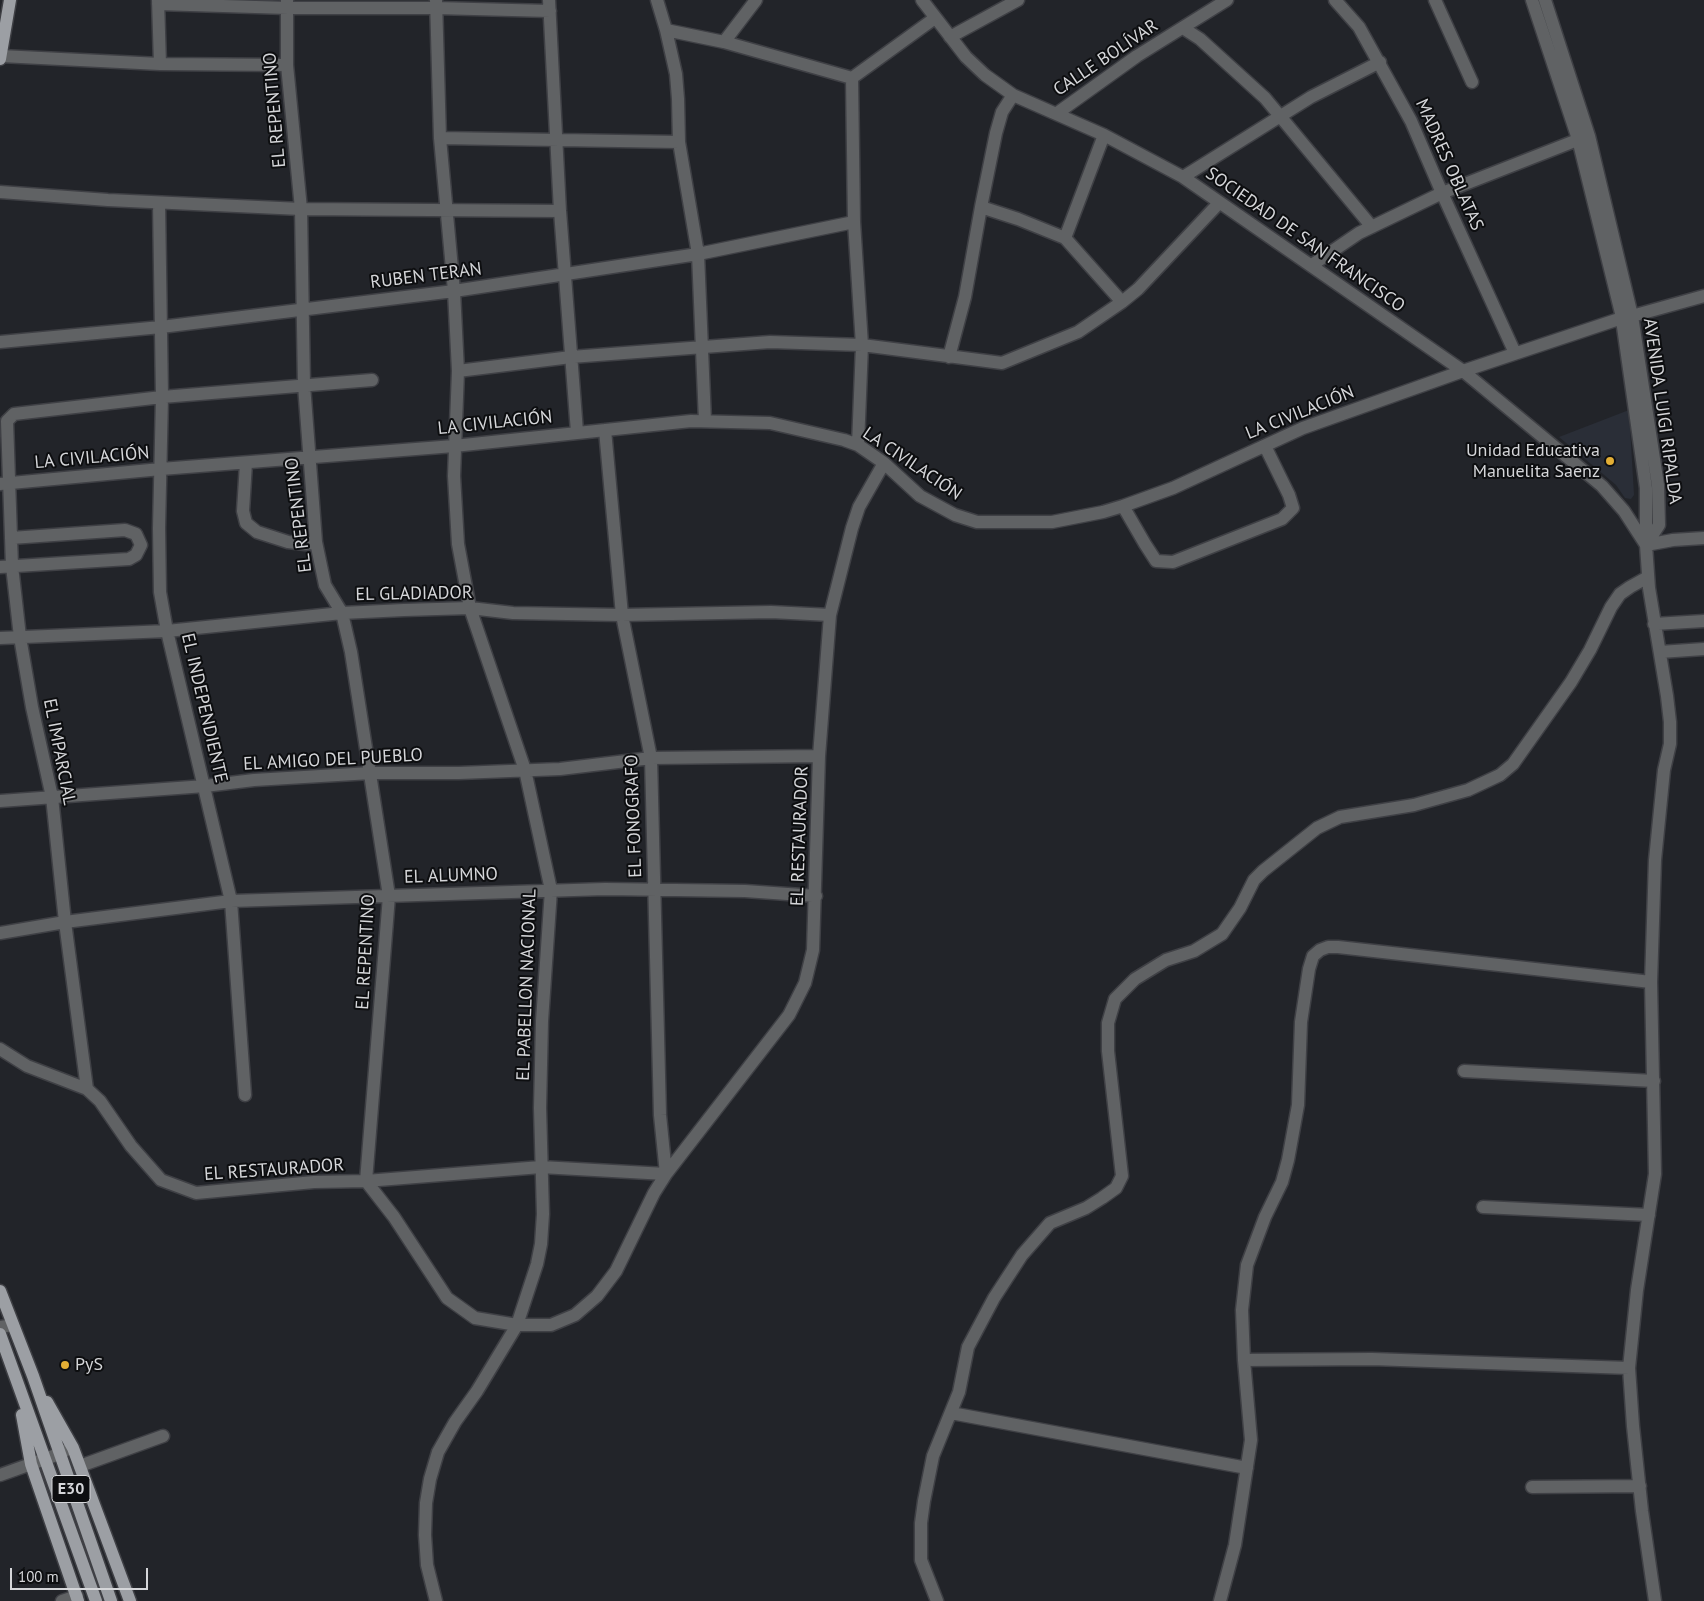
<!DOCTYPE html>
<meta charset="utf-8">
<style>
body{margin:0}
#map{position:relative;width:1704px;height:1601px;overflow:hidden;background:#222429;font-family:"PT Sans",sans-serif}
canvas{display:block}
.scale{position:absolute;left:10px;top:1568px;width:138px;height:22px;box-sizing:border-box;border:2px solid #d5d6d9;border-top:0;padding-left:6px;font-size:15px;line-height:18px;white-space:nowrap;color:#d5d6d9;-webkit-text-stroke:4px #0d0e10;paint-order:stroke}
</style>
<div id="map">
<canvas width="1704" height="1601"></canvas>
<div class="scale">100 m</div>
</div>
<script>
const ctx = document.querySelector('canvas').getContext('2d');
ctx.lineJoin = 'round';
function fillPath(path, color) {
  ctx.fillStyle = color;
  ctx.fill(path, 'evenodd');
}
function poly(rows) {
  const path = new Path2D();
  for (const r of rows) {
    path.moveTo(r[0], r[1]);
    for (let i = 2; i < r.length; i += 2) path.lineTo(r[i], r[i + 1]);
  }
  return path;
}
function trace(path, color, width, dash) {
  ctx.strokeStyle = color;
  ctx.lineWidth = width;
  ctx.lineCap = dash ? 'butt' : 'round';
  ctx.setLineDash(dash || []);
  ctx.stroke(path);
}
function label(font, color, halo, rows, align = 'center') {
  ctx.font = font + ' "PT Sans",sans-serif';
  ctx.lineWidth = 4;
  ctx.setLineDash([]);
  ctx.textBaseline = 'middle';
  ctx.strokeStyle = halo;
  ctx.fillStyle = color;
  for (const [text, x, y, turn = 0] of rows) {
    ctx.save();
    ctx.translate(x, y);
    ctx.rotate((+turn || 0) * Math.PI / 180);
    ctx.textAlign = isNaN(turn) ? turn : align;
    if (halo) ctx.strokeText(text, 0, 0);
    ctx.fillText(text, 0, 0);
    ctx.restore();
  }
}
fillPath(poly([
 [1629,410,1634,495,1631,499,1625,498,1616,485,1559,437]
]), '#2a2e37');
const minor = poly([
 [158,0,160,64],
 [287,0,287,65,301,209,304,385,316,542,325,585,342,613,351,652,389,896,366,1181],
 [436,0,440,138,454,291,458,371,454,476,458,544,470,608,525,770,551,890,542,1021,540,1108,543,1214,541,1244,537,1264,517,1325,477,1391,455,1422,438,1452,430,1479,426,1503,425,1535,427,1565,436,1601],
 [549,0,560,211,577,432],
 [657,0,666,30,676,74,678,99,679,142,698,254,705,421],
 [922,0,966,57,985,75,1013,95,1104,135,1183,177,1463,371,1602,486,1624,511,1646,545],
 [1335,0,1359,27,1411,121,1442,193,1515,353],
 [1435,0,1472,82],
 [1532,0,1578,139,1621,313,1646,488,1646,545,1649,588,1667,696,1670,722,1670,744,1664,770,1655,860,1651,982,1655,1174,1637,1290,1629,1368,1633,1426,1642,1511,1655,1601],
 [1545,0,1589,136,1632,316,1658,485,1659,525,1646,545],
 [158,4,288,8,436,8,550,11],
 [1183,28,1200,39,1265,98,1372,227],
 [666,30,724,42,852,78,935,18],
 [950,37,1018,0],
 [724,42,756,0],
 [1,56,160,64,287,65],
 [852,78,854,222,862,345,858,445],
 [1056,114,1137,56,1227,0],
 [440,138,679,142],
 [1183,177,1311,97,1380,62],
 [0,192,108,200,301,209,560,211],
 [159,203,162,397,159,528,160,592,167,631,231,901,245,1095],
 [981,207,1018,219,1065,238,1122,302],
 [1065,238,1104,135],
 [1312,265,1359,233,1442,193,1585,137],
 [1632,316,1704,296],
 [0,342,161,327,454,291,698,254,854,222],
 [949,357,965,297,981,207,996,133,1002,112,1013,95],
 [458,371,571,357,770,342,862,345,1002,363,1078,332,1122,302,1138,289,1219,203],
 [246,463,243,511,246,523,257,532,288,542,305,544,316,542],
 [0,484,161,469,454,446,691,421,770,423,844,440,858,445,884,463,920,496,955,515,977,522,1052,522,1103,512,1123,506,1173,488,1303,428,1463,371,1622,318],
 [1123,506,1145,544,1156,561,1173,562,1282,519,1293,508,1289,495,1265,446],
 [1646,545,1673,540,1704,538],
 [0,567,129,559,136,555,141,545,136,534,125,530,11,538],
 [1654,624,1704,621],
 [0,638,167,631,342,613,404,610,470,608,513,613,622,615,771,612,830,615],
 [1660,652,1704,649],
 [0,801,205,786,254,780,371,773,459,773,560,769,651,758,819,756],
 [0,933,65,922,231,901,605,889,745,891,816,896],
 [0,1049,27,1066,87,1089,100,1101,131,1146,161,1180,196,1193,314,1182,366,1181,541,1167,666,1174,789,1015,805,983,813,950,819,756,830,615,852,528,859,507,884,463],
 [1464,1071,1654,1081],
 [87,1089,65,922,52,797,32,707,20,637,12,566,7,421,14,414,162,397,372,380],
 [366,1181,394,1217,447,1298,475,1318,517,1325,551,1325,575,1315,597,1296,616,1271,654,1193,666,1174,660,1115,651,758,622,615,605,430],
 [1483,1207,1649,1215],
 [0,1327,13,1325],
 [1244,1360,1372,1359,1629,1368],
 [951,1413,1247,1468],
 [80,1466,163,1436],
 [0,1475,59,1454,68,1449],
 [1532,1487,1640,1486],
 [62,1601,77,1596],
 [937,1601,921,1560,921,1523,924,1501,933,1456,959,1392,968,1347,994,1298,1022,1255,1050,1223,1086,1208,1102,1198,1116,1188,1122,1176,1108,1051,1108,1023,1115,999,1135,979,1166,960,1194,951,1222,934,1240,908,1254,880,1263,871,1317,828,1340,817,1414,805,1468,790,1500,775,1513,764,1571,682,1590,650,1611,607,1620,594,1630,587,1648,577],
 [1220,1601,1235,1545,1251,1440,1244,1360,1242,1310,1247,1265,1265,1217,1282,1182,1288,1160,1298,1105,1301,1022,1309,969,1313,956,1320,950,1328,947,1338,947,1651,982]
]);
const major = poly([
 [0,59,10,0],
 [0,1291,33,1376,111,1601],
 [0,1334,96,1601],
 [47,1402,73,1448,130,1601],
 [22,1415,31,1464,78,1601]
]);
trace(minor, '#3f4045', 15);
trace(major, '#3f4045', 15);
trace(minor, '#606264', 12);
trace(major, '#9c9fa4', 12);
for (const [x, y, r, color] of [
 [1610,461,5,"#e3ae34"],
 [65,1365,5,"#e3ae34"]
]) {
  const dot = new Path2D();
  dot.arc(x, y, r, 0, 2 * Math.PI);
  ctx.fillStyle = color;
  ctx.fill(dot);
  trace(dot, '#0d0e10', 2);
}
for (const [x, y, w] of [
 [71,1489,38]
]) {
  const box = new Path2D();
  box.roundRect(x - w / 2, y - 13.5, w, 27, 4);
  ctx.fillStyle = '#0d0e10';
  ctx.fill(box);
  trace(box, '#d5d6d9', 1);
}
label('bold 16px', '#d5d6d9', null, [
 ["E30",71,1489]
]);
label('18px', '#d5d6d9', '#0d0e10', [
 ["CALLE BOLÍVAR",1106,58,-34],
 ["EL REPENTINO",275,110,-95],
 ["MADRES OBLATAS",1449,165,66],
 ["SOCIEDAD DE SAN FRANCISCO",1305,240,35],
 ["RUBEN TERAN",426,276,-7],
 ["AVENIDA LUIGI RIPALDA",1662,411,82],
 ["LA CIVILACIÓN",1300,413,-22],
 ["LA CIVILACIÓN",495,423,-6],
 ["LA CIVILACIÓN",92,458,-5],
 ["LA CIVILACIÓN",912,464,34],
 ["EL REPENTINO",299,515,-97],
 ["EL GLADIADOR",414,594,-1],
 ["EL INDEPENDIENTE",204,708,77],
 ["EL IMPARCIAL",59,752,79],
 ["EL AMIGO DEL PUEBLO",333,760,-3],
 ["EL FONOGRAFO",634,816,-92],
 ["EL RESTAURADOR",800,836,-88],
 ["EL ALUMNO",451,876,-2],
 ["EL REPENTINO",366,952,-87],
 ["EL PABELLON NACIONAL",527,985,-88],
 ["EL RESTAURADOR",274,1170,-4]
]);
label('18px', '#d5d6d9', '#0d0e10', [
 ["Unidad Educativa",1600,451],
 ["Manuelita Saenz",1600,472],
 ["PyS",75,1365,"left"]
], 'right');
</script>
